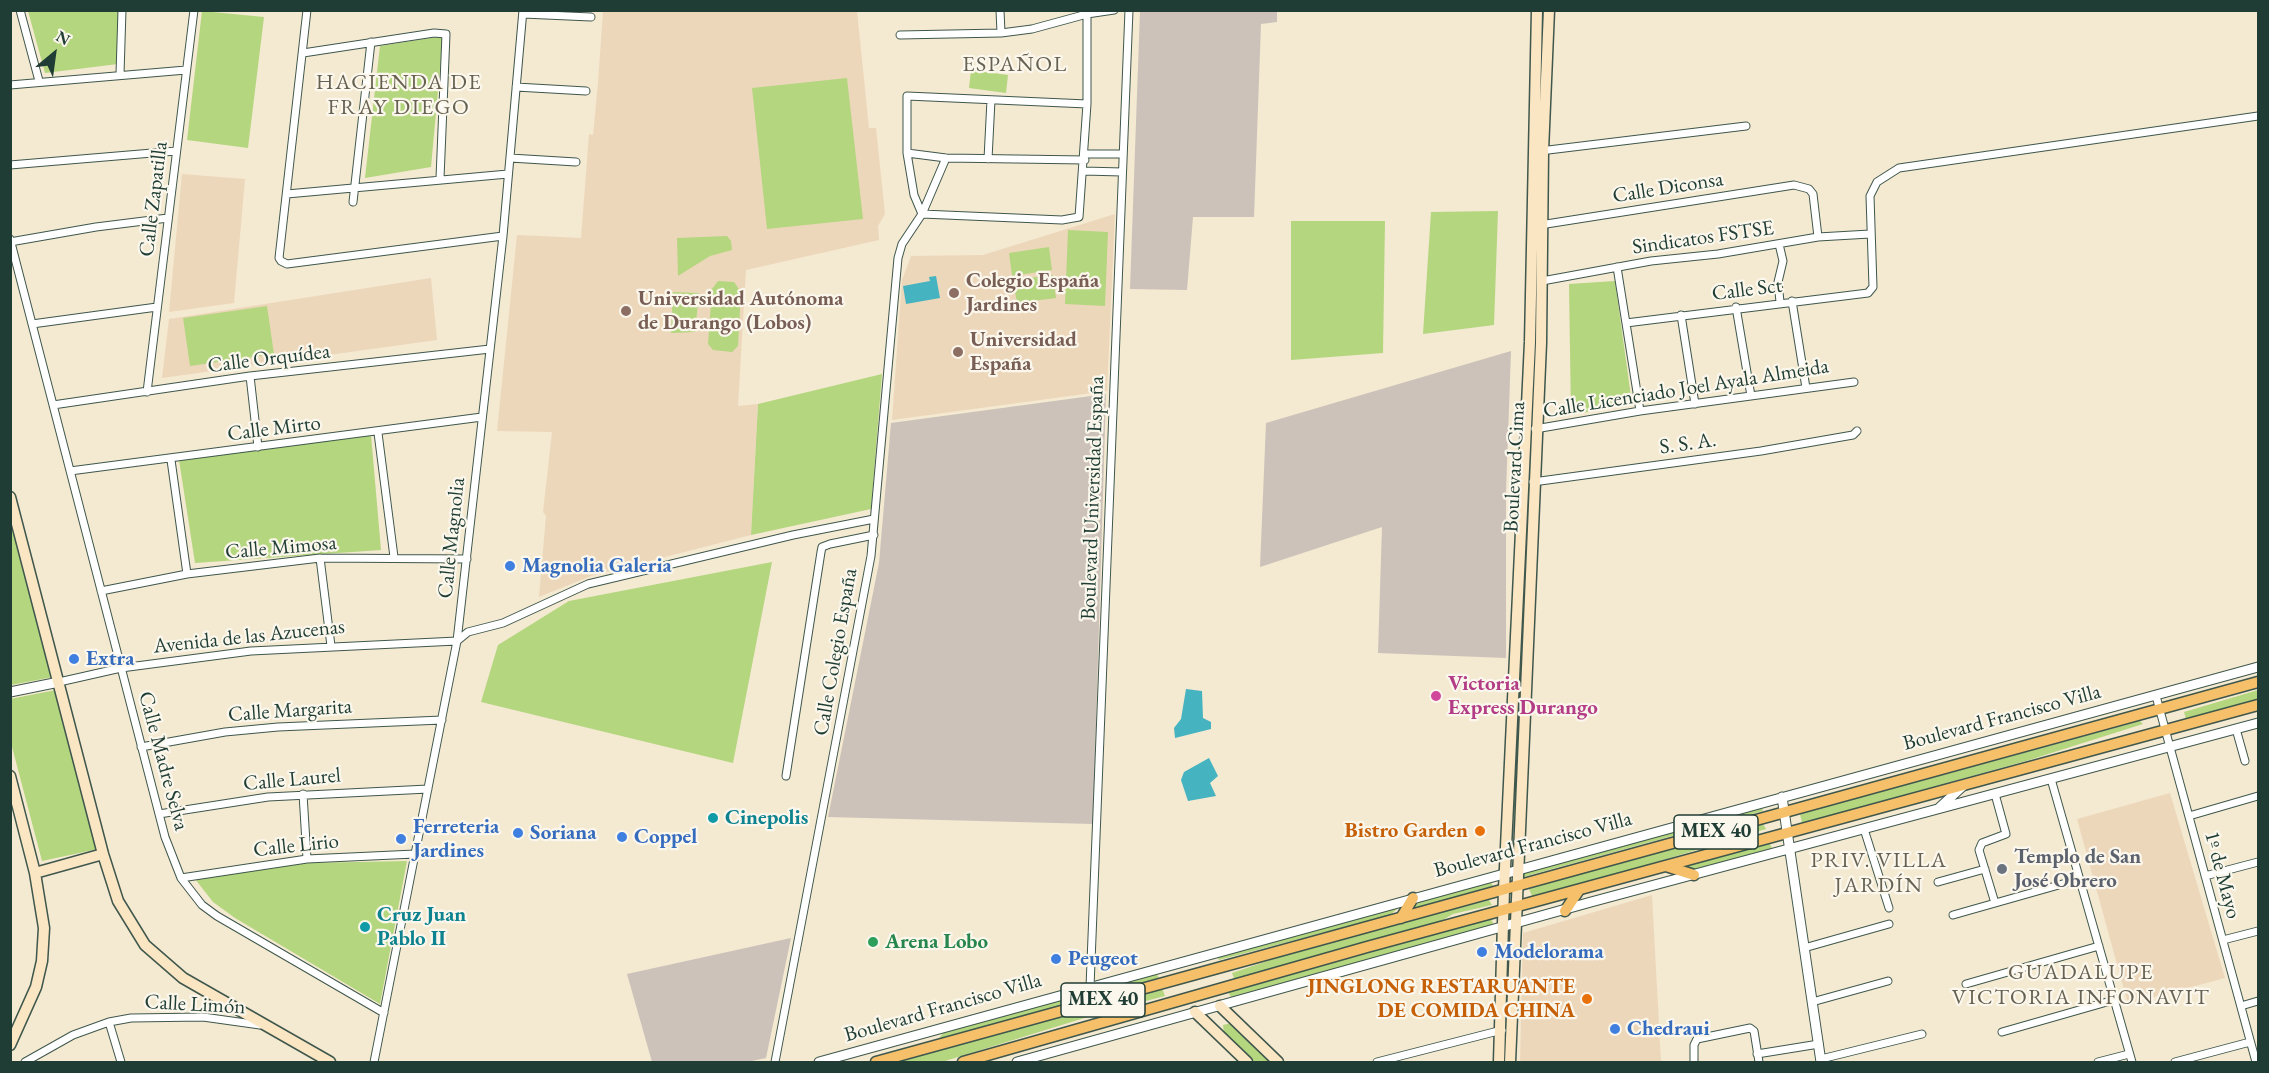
<!DOCTYPE html>
<meta charset="utf-8">
<style>
body{margin:0}
#map{position:relative;width:2269px;height:1073px;overflow:hidden;background:#f4e9d1;font-family:"EB Garamond",serif}
canvas{display:block}
.frame{position:absolute;inset:0;border:12px solid #1f3d34;pointer-events:none}
.north{position:absolute;left:24px;top:24px;width:60px;height:60px;-webkit-text-stroke:4px #fbf7ec;paint-order:stroke;rotate:29deg;font-size:16px;font-weight:700;line-height:24px;text-align:center;color:#1f3d34}
.north::after{content:'';display:block;margin:auto;width:21px;height:27px;background:#1f3d34;clip-path:polygon(50% 0,100% 100%,50% 72%,0 100%)}
</style>
<div id="map">
<canvas width="2269" height="1073"></canvas>
<div class="frame"></div>
<div class="north">N</div>
</div>
<script>
const ctx = document.querySelector('canvas').getContext('2d');
ctx.lineJoin = 'round';
function fillPath(path, color) {
  ctx.fillStyle = color;
  ctx.fill(path, 'evenodd');
}
function poly(rows) {
  const path = new Path2D();
  for (const r of rows) {
    path.moveTo(r[0], r[1]);
    for (let i = 2; i < r.length; i += 2) path.lineTo(r[i], r[i + 1]);
  }
  return path;
}
function trace(path, color, width, dash) {
  ctx.strokeStyle = color;
  ctx.lineWidth = width;
  ctx.lineCap = dash ? 'butt' : 'round';
  ctx.setLineDash(dash || []);
  ctx.stroke(path);
}
function label(font, color, halo, rows, align = 'center') {
  ctx.font = font + ' "EB Garamond",serif';
  ctx.lineWidth = 4.5;
  ctx.setLineDash([]);
  ctx.textBaseline = 'middle';
  ctx.strokeStyle = halo;
  ctx.fillStyle = color;
  for (const [text, x, y, turn = 0] of rows) {
    ctx.save();
    ctx.translate(x, y);
    ctx.rotate((+turn || 0) * Math.PI / 180);
    ctx.textAlign = isNaN(turn) ? turn : align;
    if (halo) ctx.strokeText(text, 0, 0);
    ctx.fillText(text, 0, 0);
    ctx.restore();
  }
}
fillPath(poly([
 [603,11,857,11,869,128,876,128,885,214,878,226,879,240,746,270,738,406,758,404,751,535,591,576,539,597,546,516,543,512,552,432,497,431,517,235,581,238,589,134,593,135,598,83],
 [182,174,245,179,234,303,169,312],
 [1115,214,1107,391,892,420,902,280,911,256,983,255],
 [431,278,437,340,162,378,169,319],
 [2170,793,2225,978,2128,1004,2077,819],
 [1652,895,1661,1062,1520,1062,1523,933]
]), '#edd7bb');
fillPath(poly([
 [1140,11,1277,11,1277,22,1261,24,1254,217,1193,217,1187,290,1130,289],
 [1511,351,1506,492,1506,658,1378,653,1382,527,1260,567,1266,423],
 [1106,394,1093,824,828,817,879,563,891,423],
 [791,938,766,1058,747,1062,652,1062,627,974]
]), '#ccc2b9');
fillPath(poly([
 [28,11,120,11,118,64,45,73],
 [202,11,264,17,248,148,187,140],
 [443,36,431,167,365,178,380,46],
 [971,70,1008,75,1006,93,969,88],
 [847,78,863,219,767,229,752,88],
 [1498,211,1494,325,1423,334,1431,212],
 [1291,221,1385,221,1383,353,1291,360],
 [1068,230,1108,232,1105,306,1065,304],
 [727,236,731,241,732,250,710,256,678,276,677,238],
 [1049,247,1052,270,1012,276,1009,253],
 [1053,275,1056,298,1017,303,1013,280],
 [718,281,734,282,741,292,738,346,732,352,713,350,708,344,712,289],
 [1615,281,1632,404,1571,415,1569,284],
 [673,292,699,293,695,332,671,333],
 [267,306,274,354,190,366,183,318],
 [882,374,871,509,751,535,758,404],
 [371,435,381,550,195,563,179,460],
 [10,516,53,677,11,685,10,685],
 [772,562,733,763,481,702,498,645,569,601],
 [56,690,98,849,42,861,11,743,10,699],
 [2258,690,2258,700,2186,719,2184,712],
 [2140,721,2143,724,2026,761,1802,823,1800,814],
 [1761,805,1763,811,1523,877,1523,872],
 [1760,819,1766,829,1630,870,1532,896,1529,889],
 [1769,842,1772,848,1693,871,1681,866],
 [407,861,380,1004,235,918,213,902,195,879,308,863],
 [1490,881,1493,886,1410,910,1422,900],
 [1489,900,1492,905,1453,914,1439,922,1235,981,1232,973,1300,950],
 [1403,904,1390,915,1219,960,1217,956],
 [1491,919,1494,925,1231,997,1228,992],
 [1155,971,1159,978,937,1041,943,1033],
 [1162,988,1165,996,1107,1011,942,1062,890,1062],
 [1232,1023,1272,1062,1254,1062,1224,1034,1223,1025]
]), '#b4d67f');
fillPath(poly([
 [936,276,940,298,906,304,903,286,930,281,929,277],
 [1186,689,1202,691,1203,718,1211,722,1211,729,1175,738,1174,728,1181,719],
 [1209,758,1218,776,1210,783,1216,796,1188,801,1181,780,1184,772]
]), '#45b3c0');
const minor = poly([
 [20,10,39,81],
 [307,10,279,258,281,261,287,264,503,236],
 [1000,10,1001,33],
 [523,14,591,17],
 [1087,14,1087,104,1079,217,1062,220,922,214,914,195,907,153,907,96,1087,104],
 [900,35,1001,33,1032,29,1087,14,1114,10],
 [303,53,434,33,446,34,440,178],
 [120,74,122,10],
 [10,85,186,70],
 [516,87,586,91],
 [1540,151,1746,126],
 [907,153,946,158,1085,160],
 [1084,154,1123,154],
 [510,158,576,162],
 [988,159,991,100],
 [10,165,176,151],
 [1084,171,1122,172],
 [287,194,508,174],
 [353,202,371,42],
 [1540,225,1794,185,1809,189,1813,194,1818,237],
 [10,239,165,837,181,878,202,905,217,916,384,1013],
 [10,242,96,227,168,218],
 [1779,244,1783,261,1778,282,1780,302],
 [1617,267,1640,411],
 [1542,281,1651,261,1718,254,1818,237,1870,234],
 [1792,301,1806,388],
 [1736,307,1751,396],
 [1681,315,1695,404],
 [1626,323,1868,293,1873,287,1870,196,1877,182,1899,168,2258,116],
 [32,324,157,307],
 [250,376,258,447],
 [147,392,194,10],
 [53,405,250,376,490,349],
 [1535,429,1640,411,1854,382],
 [378,433,394,557],
 [171,460,187,574],
 [70,471,482,417],
 [1533,482,1761,451,1853,435,1857,431],
 [320,558,331,646],
 [101,591,187,574,320,558,467,559],
 [457,641,468,632,503,623,588,584,793,535,874,519],
 [59,682,121,668,251,651,457,641],
 [2156,696,2256,1062],
 [2236,729,2245,761],
 [141,747,225,732,278,727,442,720],
 [786,776,821,552,822,547,830,544,874,535],
 [2051,779,2132,1062],
 [303,794,307,859],
 [159,814,268,797,428,789],
 [2189,816,2258,796],
 [1864,829,1889,908],
 [2205,876,2258,862],
 [181,878,307,859,415,854],
 [1938,882,1985,869],
 [1995,903,1979,850,1982,843,2006,834,1995,794],
 [1953,915,2080,879],
 [2223,940,2258,931],
 [1804,948,1889,924],
 [1966,984,2099,946],
 [1090,987,1129,10],
 [1812,1002,1888,981],
 [2241,1006,2258,1001],
 [109,1022,121,1062],
 [2002,1032,2114,1000],
 [1757,1054,1819,1044],
 [1821,1059,1922,1034],
 [25,1062,73,1035,109,1022,131,1018,203,1017,260,1025],
 [374,1062,457,641,503,236,523,10],
 [775,1062,871,556,898,258,902,244,922,214,946,158],
 [1377,1062,1502,1030],
 [1694,1062,1694,1045,1697,1039,1750,1028,1754,1031,1759,1062],
 [2098,1062,2129,1054],
 [2175,1062,2250,1042]
]);
const tertiary = poly([
 [10,692,59,682],
 [1782,797,1821,1062],
 [1939,808,1963,786],
 [819,1062,2258,667],
 [1017,1062,1591,902,2258,723]
]);
const secondary = poly([
 [10,497,103,854,118,901,145,945,183,978,330,1062],
 [10,776,35,873,44,928,42,961,36,987,10,1045],
 [35,873,103,854],
 [1220,1006,1278,1062],
 [1195,1012,1247,1062],
 [1499,1062,1504,889,1530,342,1537,10],
 [1510,1062,1541,343,1543,151,1549,10]
]);
const primary = poly([
 [1666,866,1694,875],
 [1565,911,1579,890],
 [1401,918,1413,898],
 [876,1062,2258,682],
 [963,1062,1367,947,2258,705]
]);
trace(minor, '#3f574c', 9);
trace(tertiary, '#3f574c', 11);
trace(secondary, '#3f574c', 13);
trace(primary, '#3f574c', 13);
trace(minor, '#fff', 7);
trace(tertiary, '#fff', 9);
trace(secondary, '#fbe6c4', 10);
trace(primary, '#f6c06b', 10);
for (const [x, y, r, color] of [
 [954,293,6,"#8d6e63"],
 [626,311,6,"#8d6e63"],
 [958,352,6,"#8d6e63"],
 [510,566,6,"#3f7fe0"],
 [74,659,6,"#3f7fe0"],
 [1436,696,6,"#d1479c"],
 [713,818,6,"#0f9aa8"],
 [1480,831,6,"#e8710a"],
 [518,833,6,"#3f7fe0"],
 [622,837,6,"#3f7fe0"],
 [401,839,6,"#3f7fe0"],
 [2002,869,6,"#6b7280"],
 [365,927,6,"#0f9aa8"],
 [873,942,6,"#2e9e5b"],
 [1482,952,6,"#3f7fe0"],
 [1056,959,6,"#3f7fe0"],
 [1587,999,6,"#e8710a"],
 [1615,1029,6,"#3f7fe0"]
]) {
  const dot = new Path2D();
  dot.arc(x, y, r, 0, 2 * Math.PI);
  ctx.fillStyle = color;
  ctx.fill(dot);
  trace(dot, '#fbf7ec', 2);
}
for (const [x, y, w] of [
 [1716,832,84],
 [1103,1000,84]
]) {
  const box = new Path2D();
  box.roundRect(x - w / 2, y - 17, w, 34, 4.5);
  ctx.fillStyle = '#fbf7ec';
  ctx.fill(box);
  trace(box, '#1f3d34', 1.5);
}
label('bold 20px', '#1f3d34', null, [
 ["MEX 40",1716,832],
 ["MEX 40",1103,1000]
]);
label('21px', '#1f3d34', '#fbf7ec', [
 ["Calle Diconsa",1668,188,-9],
 ["Calle Zapatilla",154,199,-83],
 ["Sindicatos FSTSE",1703,238,-8],
 ["Calle Sct",1747,290,-7],
 ["Calle Orquídea",269,359,-7],
 ["Calle Licenciado Joel Ayala Almeida",1686,389,-9],
 ["Calle Mirto",274,429,-7],
 ["S. S. A.",1688,444,-8],
 ["Boulevard Cima",1515,467,-87],
 ["Boulevard Universidad España",1093,498,-88],
 ["Calle Magnolia",452,538,-84],
 ["Calle Mimosa",281,548,-5],
 ["Avenida de las Azucenas",249,637,-6],
 ["Calle Colegio España",836,652,-80],
 ["Calle Margarita",290,711,-4],
 ["Boulevard Francisco Villa",2002,718,-15],
 ["Calle Madre Selva",163,761,75],
 ["Calle Laurel",292,780,-5],
 ["Boulevard Francisco Villa",1533,845,-15],
 ["Calle Lirio",296,846,-6],
 ["1º de Mayo",2222,875,75],
 ["Calle Limón",195,1005,3],
 ["Boulevard Francisco Villa",943,1008,-16]
]);
label('bold 21px', '#785e54', '#fbf7ec', [
 ["Colegio España",966,281],
 ["Jardines",966,305],
 ["Universidad Autónoma",638,299],
 ["de Durango (Lobos)",638,323],
 ["Universidad",970,340],
 ["España",970,364]
], 'left');
label('bold 21px', '#366cbe', '#fbf7ec', [
 ["Magnolia Galeria",522,566],
 ["Extra",86,659],
 ["Ferreteria",413,827],
 ["Jardines",413,851],
 ["Soriana",530,833],
 ["Coppel",634,837],
 ["Modelorama",1494,952],
 ["Peugeot",1068,959],
 ["Chedraui",1627,1029]
], 'left');
label('bold 21px', '#b23c85', '#fbf7ec', [
 ["Victoria",1448,684],
 ["Express Durango",1448,708]
], 'left');
label('bold 21px', '#0d838f', '#fbf7ec', [
 ["Cinepolis",725,818],
 ["Cruz Juan",377,915],
 ["Pablo II",377,939]
], 'left');
label('bold 21px', '#c56008', '#fbf7ec', [
 ["Bistro Garden",1468,831],
 ["JINGLONG RESTARUANTE",1575,987],
 ["DE COMIDA CHINA",1575,1011]
], 'right');
label('bold 21px', '#5b616d', '#fbf7ec', [
 ["Templo de San",2014,857],
 ["José Obrero",2014,881]
], 'left');
label('bold 21px', '#27864d', '#fbf7ec', [
 ["Arena Lobo",885,942]
], 'left');
ctx.letterSpacing = '1.5px';
label('22px', '#666150', '#fbf7ec', [
 ["ESPAÑOL",1015,65],
 ["HACIENDA DE",399,83],
 ["FRAY DIEGO",399,108],
 ["PRIV. VILLA",1879,861],
 ["JARDÍN",1879,886],
 ["GUADALUPE",2081,973],
 ["VICTORIA INFONAVIT",2081,998]
]);
ctx.letterSpacing = '0px';
</script>
